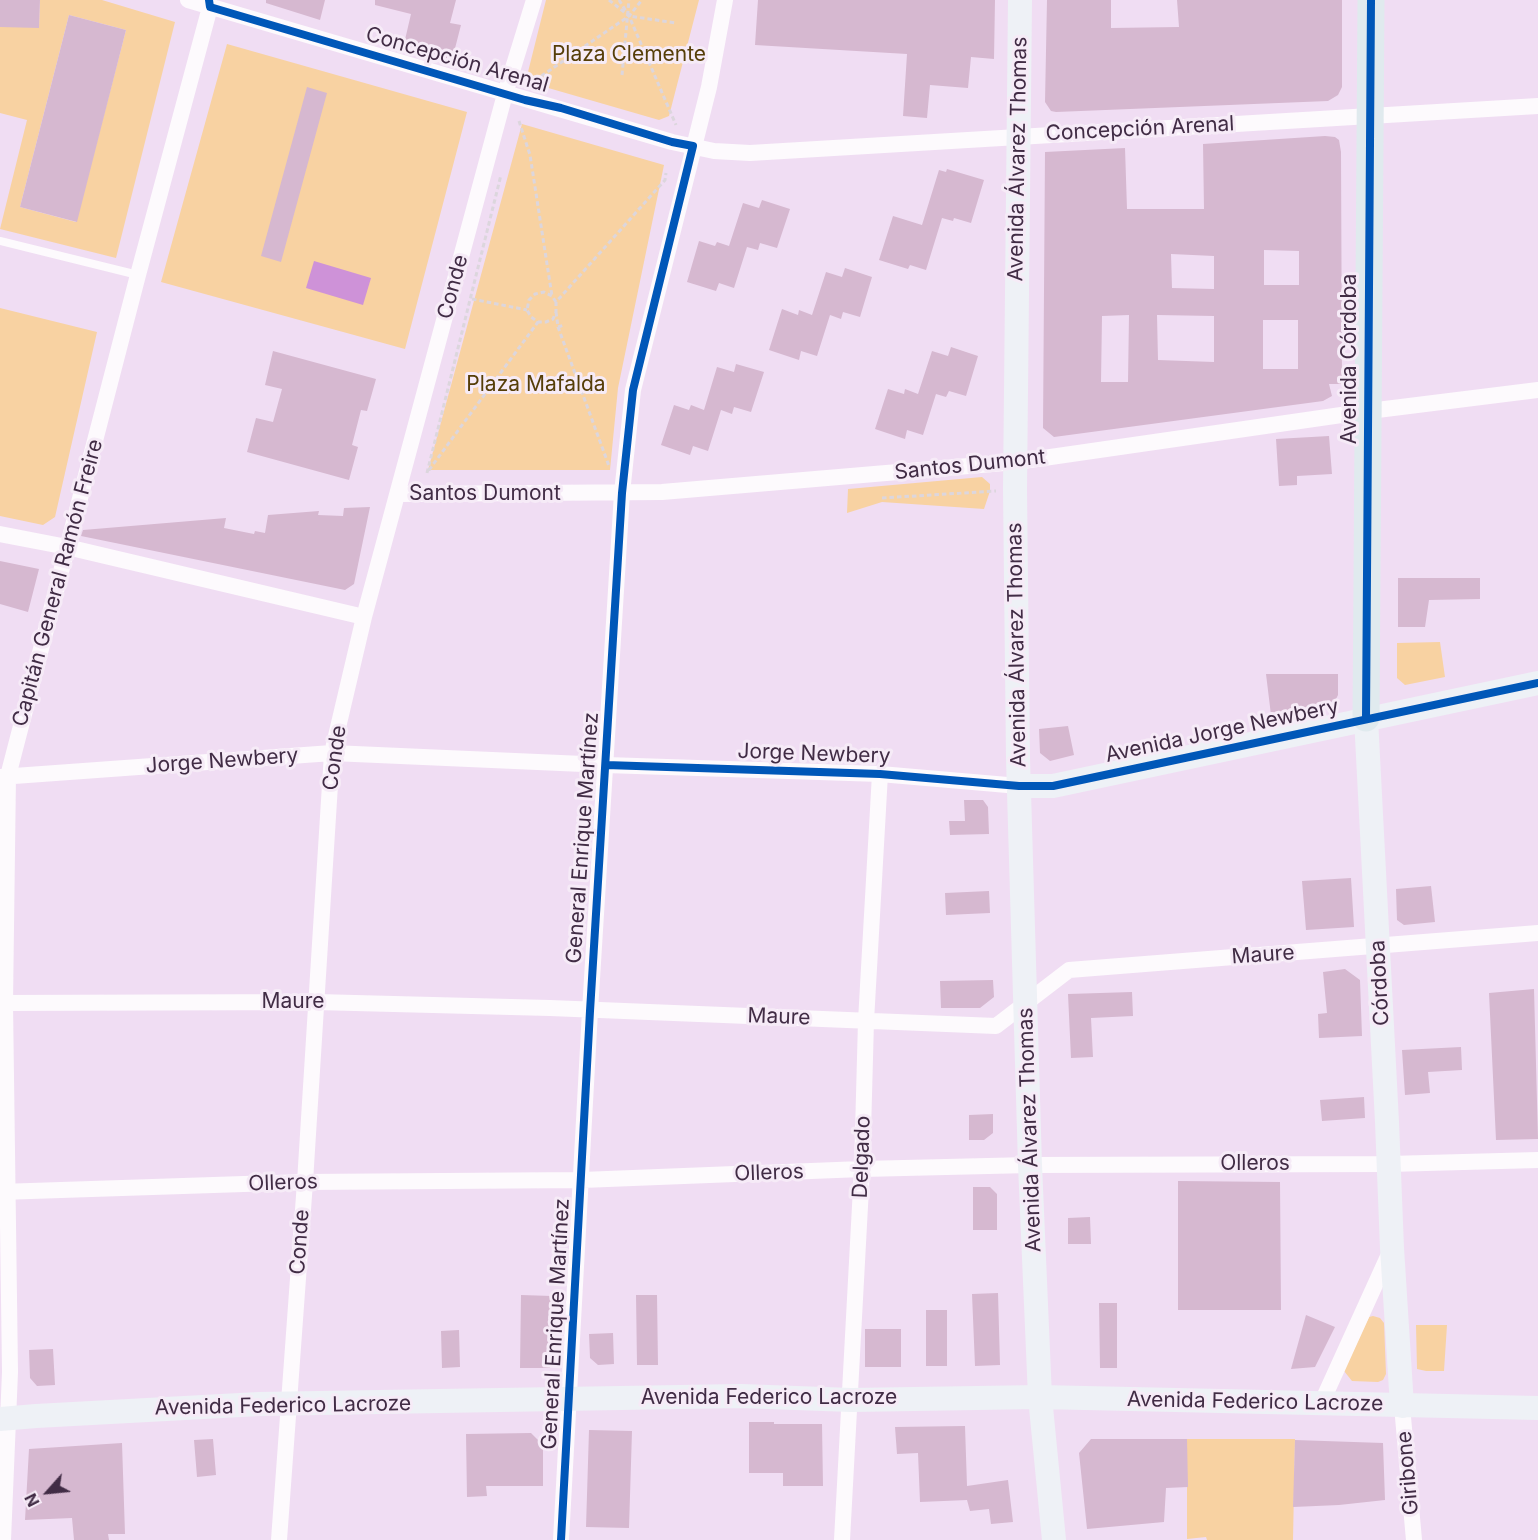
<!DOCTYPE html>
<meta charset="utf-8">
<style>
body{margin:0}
#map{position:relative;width:1538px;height:1540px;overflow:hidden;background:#f0ddf3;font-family:Inter,sans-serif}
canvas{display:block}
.north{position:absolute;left:18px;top:1462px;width:60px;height:60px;-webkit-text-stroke:4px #f6ebf7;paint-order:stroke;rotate:243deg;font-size:16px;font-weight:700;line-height:24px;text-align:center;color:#412c45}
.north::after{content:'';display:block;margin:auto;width:21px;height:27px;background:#412c45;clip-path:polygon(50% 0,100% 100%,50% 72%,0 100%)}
</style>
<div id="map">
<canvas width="1538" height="1540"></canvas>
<div class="north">N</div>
</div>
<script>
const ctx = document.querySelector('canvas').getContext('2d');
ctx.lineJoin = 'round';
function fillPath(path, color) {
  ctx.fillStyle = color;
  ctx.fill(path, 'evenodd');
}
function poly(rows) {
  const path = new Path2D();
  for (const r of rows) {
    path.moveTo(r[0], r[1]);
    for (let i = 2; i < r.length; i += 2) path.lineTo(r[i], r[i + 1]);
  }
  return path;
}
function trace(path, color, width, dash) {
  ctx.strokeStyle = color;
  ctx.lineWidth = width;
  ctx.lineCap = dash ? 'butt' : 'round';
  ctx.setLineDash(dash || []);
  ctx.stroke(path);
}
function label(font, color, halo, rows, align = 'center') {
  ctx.font = font + ' Inter,sans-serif';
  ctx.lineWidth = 6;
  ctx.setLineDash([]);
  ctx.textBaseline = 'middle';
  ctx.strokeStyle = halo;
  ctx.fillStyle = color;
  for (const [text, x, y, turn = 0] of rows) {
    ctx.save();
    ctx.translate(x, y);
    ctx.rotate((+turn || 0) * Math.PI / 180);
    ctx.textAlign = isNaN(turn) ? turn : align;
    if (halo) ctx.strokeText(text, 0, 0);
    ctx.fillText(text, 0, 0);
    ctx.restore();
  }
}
fillPath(poly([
 [40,0,102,0,175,22,116,258,0,229,27,120,0,113,0,27,39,27],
 [69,15,126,30,76,222,20,207],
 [546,0,699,0,669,116,659,120,538,85,527,76],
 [227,44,467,112,405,349,161,282],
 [522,124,664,165,618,388,610,470,428,470],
 [0,308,97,332,55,517,43,525,0,516],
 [982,477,990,484,990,491,984,509,882,502,847,513,848,489],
 [1440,642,1445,677,1405,685,1397,678,1397,643],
 [1373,1316,1380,1318,1384,1323,1386,1374,1383,1380,1378,1382,1352,1381,1344,1371,1369,1317],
 [1416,1325,1447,1325,1444,1371,1426,1371,1417,1369],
 [1187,1439,1295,1439,1293,1540,1207,1540,1206,1537,1187,1539]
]), '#f8d2a2');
fillPath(poly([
 [314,261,371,278,363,305,306,288]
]), '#ce92d8');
fillPath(poly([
 [0,0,40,0,39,28,0,27],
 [266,0,325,0,320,20,266,3],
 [375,0,456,0,450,23,461,25,452,60,404,44,411,14,375,5],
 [758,0,995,0,994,59,971,57,968,88,930,85,927,118,903,116,907,54,755,45],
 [1047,0,1111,0,1111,28,1179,27,1177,0,1342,0,1342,87,1338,95,1328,101,1056,112,1051,111,1045,102],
 [69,15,126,30,77,222,20,207],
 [307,87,327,93,281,262,261,256],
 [1325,136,1335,137,1339,140,1341,152,1342,384,1329,384,1332,396,1323,401,1054,437,1043,428,1045,152,1125,148,1127,209,1204,209,1203,144],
 [1264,250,1299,251,1299,285,1264,285],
 [1171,254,1214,256,1214,289,1172,288],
 [1129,315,1128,382,1101,382,1102,316],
 [1157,315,1214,316,1214,362,1158,360],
 [1263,320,1298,320,1298,369,1263,369],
 [947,169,984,180,971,223,954,218,953,221,942,218,926,270,910,265,908,269,879,260,893,216,922,225,939,170,946,172],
 [762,200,790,209,777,248,760,243,758,250,747,247,734,288,719,283,716,291,687,282,699,241,715,246,717,242,729,246,743,203,759,208],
 [845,268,872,277,860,317,843,312,841,319,830,315,817,356,801,351,799,360,769,350,782,309,798,315,799,310,812,315,826,272,842,277],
 [951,347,978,356,966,396,949,391,946,397,936,394,923,435,907,430,905,439,875,429,888,389,904,394,905,389,918,394,932,351,948,356],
 [273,351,376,379,367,411,361,410,352,445,358,447,349,480,247,452,256,418,273,422,282,389,265,385],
 [736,364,764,372,751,412,734,407,732,414,721,410,708,451,693,446,690,455,661,445,674,405,689,410,691,405,704,410,717,367,734,372],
 [1329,436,1332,474,1297,476,1297,485,1279,486,1276,439],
 [370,507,354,584,345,590,81,536,83,530,226,518,224,528,254,534,255,531,265,533,268,515,319,511,318,515,343,516,344,508],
 [0,561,39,569,28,612,0,604],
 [1398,578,1480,578,1480,599,1429,600,1425,627,1398,627],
 [1266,674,1338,674,1338,695,1335,701,1271,715],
 [1068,726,1074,755,1050,761,1040,753,1039,729],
 [964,800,983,800,988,807,989,834,950,835,949,821,965,821],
 [1351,878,1354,927,1306,930,1302,881],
 [1431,886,1435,922,1404,925,1397,920,1396,889],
 [989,891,990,913,946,915,945,893],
 [1345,969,1360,980,1362,1036,1319,1038,1318,1014,1327,1013,1323,972],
 [993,980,994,997,980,1008,941,1008,940,981],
 [1534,989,1538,1139,1496,1140,1489,993],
 [1132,992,1133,1016,1091,1018,1093,1057,1071,1058,1068,994],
 [1461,1047,1462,1070,1428,1072,1430,1093,1405,1095,1402,1050],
 [1364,1097,1365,1118,1322,1121,1320,1100],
 [993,1114,993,1133,984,1140,969,1140,969,1115],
 [1178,1181,1280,1182,1281,1310,1178,1310],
 [973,1187,990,1187,997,1194,997,1230,973,1230],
 [1090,1217,1091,1244,1068,1244,1068,1218],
 [998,1293,1000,1365,975,1366,972,1294],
 [521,1295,552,1296,550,1368,520,1368],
 [636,1295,657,1295,658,1365,637,1365],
 [1099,1303,1117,1303,1117,1368,1100,1368],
 [926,1310,947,1310,947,1366,926,1366],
 [1306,1315,1335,1327,1315,1367,1291,1369],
 [865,1329,901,1329,901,1367,865,1367],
 [459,1330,460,1367,442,1368,441,1331],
 [613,1333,614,1364,598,1365,590,1358,589,1334],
 [53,1349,55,1385,37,1386,30,1378,29,1350],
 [749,1422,774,1422,774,1424,822,1424,823,1486,783,1486,783,1473,749,1473],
 [965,1426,967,1486,1008,1480,1013,1522,991,1524,989,1509,970,1511,967,1500,920,1502,918,1453,897,1454,895,1427],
 [589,1430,632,1431,629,1528,586,1527],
 [531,1433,543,1445,543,1486,486,1486,487,1496,467,1497,466,1434],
 [213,1439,216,1475,197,1477,194,1440],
 [1091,1439,1187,1439,1188,1487,1166,1488,1164,1522,1087,1529,1079,1453],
 [1295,1440,1383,1443,1385,1500,1339,1505,1293,1507],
 [122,1443,125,1534,108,1534,109,1540,74,1540,72,1518,25,1520,29,1449]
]), '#d6b8d0');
trace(poly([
 [609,0,629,16,676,125],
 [619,0,629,16,676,23],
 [622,75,629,0],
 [528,82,534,81,629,16,642,0],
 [519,121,530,155,552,296],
 [472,299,527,310],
 [556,302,552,296,544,292,535,294,529,300,527,310,531,317,538,322,546,322,553,319,556,312,556,302,665,180,666,173],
 [556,312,558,327,609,466],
 [558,327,564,325],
 [429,470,538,322],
 [427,473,501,175],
 [882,498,996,491]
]), '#dcd6dd', 3, [4.5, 3]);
trace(poly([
 [0,241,138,275]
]), '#fdfafd', 8);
trace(poly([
 [188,0,672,142,714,151,750,153,1538,106],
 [398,494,662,492,1016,462,1369,411,1538,390],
 [0,534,67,547,364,617],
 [0,777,332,753,606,765,880,774,1019,786],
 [0,1003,316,1002,550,1008,996,1026,1069,970,1538,933],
 [0,1192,305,1182,582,1180,862,1169,1030,1165,1389,1164,1538,1160],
 [1321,1404,1390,1252],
 [1402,1406,1414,1540],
 [3,1540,10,1372,5,1003,8,776,138,275,210,7,209,0],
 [279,1540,305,1182,332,753,364,617,505,94,534,0],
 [561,1540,590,1011,622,493,633,390,709,87,725,0],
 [842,1540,862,1169,866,1021,880,774]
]), '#fdfafd', 16);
trace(poly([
 [1020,0,1015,489,1018,758,1030,1165,1040,1397,1054,1540],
 [1366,718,1387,1122,1392,1248,1402,1406],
 [1019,786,1053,786,1538,683],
 [0,1419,36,1416,259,1404,741,1396,851,1400,1040,1397,1538,1408]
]), '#eef1f6', 24);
trace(poly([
 [1366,718,1371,0]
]), '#e0eaee', 27);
trace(poly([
 [209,0,210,7,525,100,561,108,672,142,693,146,633,390,622,493,590,1011,561,1540],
 [1366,718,1371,0],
 [606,765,880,774,1019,786,1053,786,1538,683]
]), '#0057b8', 8);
label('21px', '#563e08', '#f6ebf7', [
 ["Plaza Clemente",629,55],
 ["Plaza Mafalda",536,385]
]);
label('21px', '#412c45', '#f6ebf7', [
 ["Concepción Arenal",457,60,16],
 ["Concepción Arenal",1140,129,-3],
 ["Avenida Álvarez Thomas",1018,159,-89],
 ["Conde",453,287,-75],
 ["Avenida Córdoba",1350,359,-90],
 ["Santos Dumont",970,465,-6],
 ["Santos Dumont",485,494],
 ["Capitán General Ramón Freire",58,583,-75],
 ["Avenida Álvarez Thomas",1017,645,-91],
 ["Avenida Jorge Newbery",1222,731,-12],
 ["Jorge Newbery",814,754,2],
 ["Conde",335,758,-82],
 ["Jorge Newbery",222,761,-4],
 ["General Enrique Martínez",583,838,-86],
 ["Maure",1263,955,-4],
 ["Córdoba",1380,983,-93],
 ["Maure",293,1002],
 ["Maure",779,1017,2],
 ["Avenida Álvarez Thomas",1030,1130,-92],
 ["Delgado",862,1157,-88],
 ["Olleros",1255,1164],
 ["Olleros",769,1173,-2],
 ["Olleros",283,1183,-2],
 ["Conde",300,1242,-86],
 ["General Enrique Martínez",556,1324,-87],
 ["Avenida Federico Lacroze",769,1398],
 ["Avenida Federico Lacroze",1255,1402,1],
 ["Avenida Federico Lacroze",283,1406,-1],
 ["Giribone",1408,1473,-95]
]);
</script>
